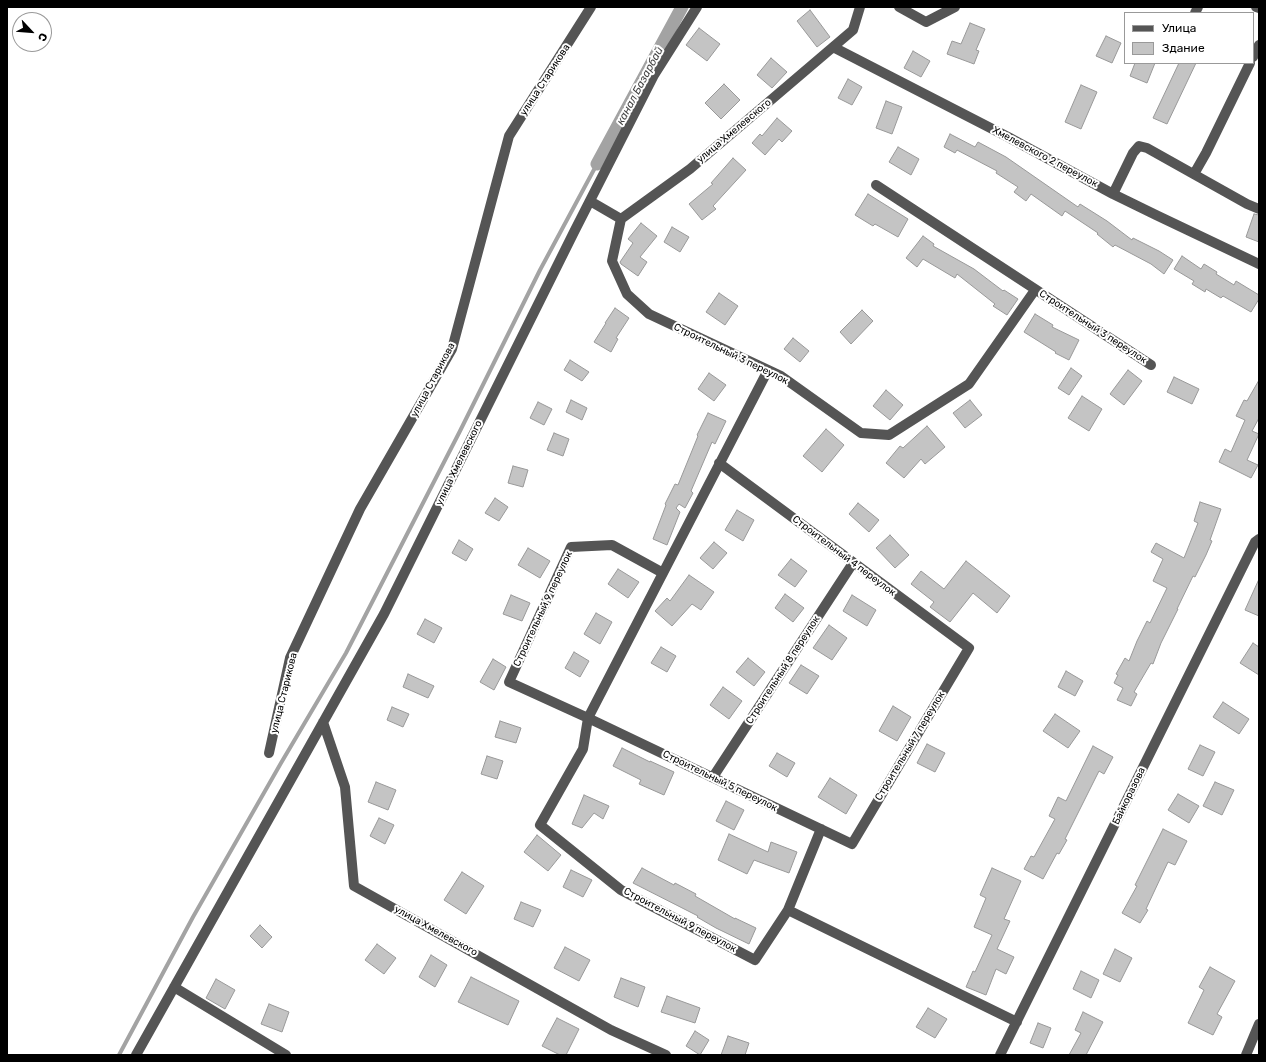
<!DOCTYPE html>
<meta charset="utf-8">
<style>
body{margin:0}
#map{position:relative;width:1266px;height:1062px;overflow:hidden;background:#fff;font-family:Rubik,sans-serif}
canvas{display:block}
.frame{position:absolute;inset:0;border:8px solid #000;pointer-events:none}
.legend{position:absolute;left:1124px;top:12px;width:130px;height:52px;box-sizing:border-box;background:#fff;border:1px solid #999;margin:0;padding:5px 7px;list-style:none;font-size:12px;color:#000}
.legend li{display:flex;align-items:center;gap:8px;height:20px}
.legend b{width:20px;border:1px solid #999}
.north{position:absolute;left:12px;top:12px;width:40px;height:40px;box-sizing:border-box;background:#fff;border:1px solid #999;border-radius:50%;rotate:116deg;font-size:11px;font-weight:700;line-height:16px;text-align:center;color:#000}
.north::after{content:'';display:block;margin:auto;width:14px;height:18px;background:#000;clip-path:polygon(50% 0,100% 100%,50% 72%,0 100%)}
</style>
<div id="map">
<canvas width="1266" height="1062"></canvas>
<div class="frame"></div>
<ul class="legend">
<li><b style="height:5px;background:#555"></b>Улица</li>
<li><b style="height:11px;background:#c4c4c4"></b>Здание</li>
</ul>
<div class="north">С</div>
</div>
<script>
const ctx = document.querySelector('canvas').getContext('2d');
ctx.lineJoin = 'round';
function poly(rows) {
  const path = new Path2D();
  for (const r of rows) {
    path.moveTo(r[0], r[1]);
    for (let i = 2; i < r.length; i += 2) path.lineTo(r[i], r[i + 1]);
  }
  return path;
}
function trace(path, color, width, dash) {
  ctx.strokeStyle = color;
  ctx.lineWidth = width;
  ctx.lineCap = dash ? 'butt' : 'round';
  ctx.setLineDash(dash || []);
  ctx.stroke(path);
}
function fillPath(path, color) {
  ctx.fillStyle = color;
  ctx.fill(path, 'evenodd');
}
function label(font, color, halo, rows, align = 'center') {
  ctx.font = font + ' Rubik,sans-serif';
  ctx.lineWidth = 4;
  ctx.setLineDash([]);
  ctx.textBaseline = 'middle';
  ctx.strokeStyle = halo;
  ctx.fillStyle = color;
  for (const [text, x, y, turn = 0] of rows) {
    ctx.save();
    ctx.translate(x, y);
    ctx.rotate((+turn || 0) * Math.PI / 180);
    ctx.textAlign = isNaN(turn) ? turn : align;
    if (halo) ctx.strokeText(text, 0, 0);
    ctx.fillText(text, 0, 0);
    ctx.restore();
  }
}
trace(poly([
 [119,1055,193,917,281,763,346,653,460,431,540,270,597,164]
]), '#a3a3a3', 4);
trace(poly([
 [597,164,682,7]
]), '#a3a3a3', 13);
const building = poly([
 [810,10,830,37,817,47,797,21,810,10],
 [970,23,985,29,976,50,979,51,974,64,947,54,952,41,961,44,970,23],
 [699,28,720,44,707,61,686,45,699,28],
 [1106,36,1121,43,1112,63,1096,56,1106,36],
 [913,51,930,61,921,77,904,68,913,51],
 [771,58,787,72,772,88,757,75,771,58],
 [1135,63,1155,63,1147,83,1130,76,1135,63],
 [1179,63,1196,63,1167,124,1153,118,1179,63],
 [848,79,862,87,852,105,838,98,848,79],
 [724,84,740,100,721,119,705,103,724,84],
 [1081,85,1097,92,1081,129,1065,122,1081,85],
 [886,101,902,107,892,134,876,128,886,101],
 [777,118,792,131,782,142,779,139,765,155,752,143,760,134,762,136,777,118],
 [950,134,975,147,978,142,1006,157,1078,207,1080,204,1107,221,1132,240,1133,238,1159,251,1173,260,1164,274,1151,264,1115,245,1113,247,1097,234,1098,233,1065,211,1062,216,1031,194,1026,201,1014,192,1018,187,996,173,997,171,957,150,955,153,944,147,950,134],
 [898,147,919,159,911,175,889,162,898,147],
 [733,158,746,170,713,206,716,209,702,220,689,204,713,184,711,183,733,158],
 [868,194,908,219,898,237,875,224,873,226,855,215,868,194],
 [1254,214,1259,215,1259,242,1246,237,1254,214],
 [641,223,657,236,640,257,647,262,638,276,621,264,620,262,633,243,628,239,641,223],
 [672,227,689,237,680,252,664,242,672,227],
 [923,236,934,244,933,246,974,269,1003,291,1004,290,1018,299,1007,315,993,306,995,304,957,274,955,278,923,259,917,267,906,258,923,236],
 [1182,256,1201,269,1204,264,1217,272,1216,274,1234,285,1236,281,1259,295,1259,299,1251,312,1223,296,1221,298,1206,289,1205,292,1192,284,1194,281,1174,269,1182,256],
 [719,293,738,306,725,325,706,312,719,293],
 [615,308,629,318,616,338,618,339,611,352,594,342,606,323,605,323,615,308],
 [862,310,873,321,851,344,840,332,862,310],
 [1035,314,1053,325,1052,327,1079,340,1069,360,1055,353,1056,352,1024,332,1035,314],
 [793,338,809,351,800,362,784,349,793,338],
 [570,360,589,372,582,381,564,370,570,360],
 [1071,368,1082,376,1069,395,1058,388,1071,368],
 [1128,370,1142,381,1124,405,1110,394,1128,370],
 [709,373,726,385,714,401,698,389,709,373],
 [1174,377,1199,389,1192,404,1167,392,1174,377],
 [1259,380,1259,418,1252,431,1259,434,1247,460,1258,465,1251,478,1219,462,1225,449,1231,452,1245,420,1236,416,1244,400,1247,401,1259,380],
 [886,390,903,405,890,420,873,406,886,390],
 [1082,396,1102,409,1089,431,1068,418,1082,396],
 [571,400,587,408,582,420,566,412,571,400],
 [970,400,982,415,965,428,953,413,970,400],
 [538,402,552,409,544,425,530,418,538,402],
 [708,413,726,421,715,444,712,442,691,491,693,493,685,508,679,504,676,508,680,512,667,545,653,539,666,505,665,504,675,484,678,485,698,436,697,435,708,413],
 [927,426,945,447,925,464,921,459,904,478,886,463,900,446,903,448,927,426],
 [826,429,844,445,822,472,803,456,826,429],
 [554,433,569,439,563,456,547,450,554,433],
 [513,466,528,470,523,487,508,483,513,466],
 [495,498,508,507,499,521,485,513,495,498],
 [1200,502,1221,509,1210,540,1212,541,1206,555,1195,577,1193,576,1177,609,1178,609,1161,643,1153,664,1151,663,1134,692,1137,694,1131,706,1117,700,1123,688,1114,683,1118,675,1116,674,1125,658,1129,661,1137,641,1147,621,1150,623,1167,588,1153,581,1163,559,1151,552,1156,543,1184,558,1198,523,1194,521,1200,502],
 [858,503,879,520,869,532,849,514,858,503],
 [737,510,754,520,743,541,725,530,737,510],
 [890,535,909,555,895,568,876,548,890,535],
 [459,540,473,549,466,561,452,553,459,540],
 [714,542,727,553,713,569,700,558,714,542],
 [528,548,550,561,540,578,518,565,528,548],
 [791,559,807,571,795,587,778,575,791,559],
 [966,561,1010,596,997,613,973,593,950,622,930,607,934,602,911,584,921,571,944,589,966,561],
 [618,569,639,582,628,598,608,584,618,569],
 [689,575,714,592,701,610,692,604,672,626,655,611,667,598,670,601,689,575],
 [1259,579,1259,616,1245,610,1259,579],
 [785,594,804,608,793,622,775,608,785,594],
 [511,595,530,603,522,621,503,614,511,595],
 [852,595,876,610,867,626,843,611,852,595],
 [596,613,612,622,600,644,584,634,596,613],
 [425,619,442,628,434,643,417,634,425,619],
 [829,625,847,638,832,660,813,648,829,625],
 [1253,643,1259,647,1259,675,1240,663,1253,643],
 [661,647,676,656,667,672,651,663,661,647],
 [574,652,589,661,580,677,565,668,574,652],
 [748,658,765,672,754,686,736,672,748,658],
 [493,659,506,667,494,690,480,682,493,659],
 [801,665,819,676,807,694,789,683,801,665],
 [1066,671,1083,681,1075,696,1058,687,1066,671],
 [408,674,434,686,428,698,403,687,408,674],
 [723,687,742,701,729,719,710,705,723,687],
 [1223,702,1249,719,1239,734,1213,717,1223,702],
 [893,706,911,717,897,741,879,731,893,706],
 [392,707,409,714,403,727,387,720,392,707],
 [1055,714,1080,731,1068,748,1043,731,1055,714],
 [500,721,521,728,516,743,495,737,500,721],
 [927,744,945,753,935,772,917,763,927,744],
 [1200,745,1215,752,1203,776,1188,769,1200,745],
 [1093,746,1113,757,1104,774,1099,771,1065,839,1067,840,1059,854,1057,853,1043,879,1024,869,1031,856,1034,857,1055,819,1049,816,1058,797,1066,801,1093,746],
 [622,748,650,762,650,761,674,772,664,795,639,784,641,780,613,766,622,748],
 [777,753,795,763,787,777,769,766,777,753],
 [487,756,503,761,497,779,481,774,487,756],
 [830,778,857,795,846,814,818,797,830,778],
 [376,782,396,790,388,810,368,802,376,782],
 [1215,782,1234,790,1222,815,1203,806,1215,782],
 [1178,794,1199,806,1189,823,1168,810,1178,794],
 [584,795,609,806,603,819,594,813,582,828,572,824,584,795],
 [726,801,744,810,734,830,716,821,726,801],
 [379,818,394,825,385,844,370,836,379,818],
 [1163,829,1187,841,1175,865,1168,862,1146,909,1148,910,1140,923,1122,913,1137,886,1135,885,1163,829],
 [729,834,768,852,771,842,797,852,789,873,754,860,747,874,718,860,729,834],
 [537,835,561,855,548,871,524,852,537,835],
 [642,868,674,885,675,883,696,894,695,896,735,919,735,918,756,928,749,944,716,928,697,917,698,916,633,883,642,868],
 [992,868,1021,881,1004,919,1010,921,997,949,1014,957,1006,974,996,969,986,995,966,987,973,971,975,972,992,935,974,927,986,898,980,895,992,868],
 [571,870,592,880,583,897,563,887,571,870],
 [462,872,484,886,466,914,444,900,462,872],
 [521,902,541,910,533,927,514,919,521,902],
 [260,925,272,937,262,948,250,936,260,925],
 [377,944,396,958,384,974,365,960,377,944],
 [565,947,590,960,579,981,554,968,565,947],
 [1115,949,1132,958,1120,982,1103,974,1115,949],
 [431,955,447,965,435,987,419,977,431,955],
 [1210,967,1235,981,1217,1014,1222,1017,1213,1035,1188,1023,1204,990,1199,987,1210,967],
 [1081,971,1099,980,1091,998,1073,989,1081,971],
 [471,977,519,1001,508,1025,458,1002,471,977],
 [621,978,645,987,638,1007,614,997,621,978],
 [216,979,235,990,225,1009,206,998,216,979],
 [667,996,700,1008,695,1023,661,1012,667,996],
 [269,1004,289,1012,282,1032,261,1024,269,1004],
 [928,1008,947,1019,935,1038,916,1027,928,1008],
 [1083,1012,1103,1022,1086,1055,1069,1055,1081,1033,1075,1030,1083,1012],
 [557,1018,579,1029,566,1055,560,1055,542,1046,557,1018],
 [1038,1023,1051,1028,1043,1048,1030,1043,1038,1023],
 [695,1031,709,1040,700,1055,686,1046,695,1031],
 [728,1036,749,1043,745,1055,721,1055,728,1036]
]);
fillPath(building, '#c4c4c4');
trace(building, '#999', 1);
trace(poly([
 [899,7,926,22,955,7],
 [1256,7,1259,8],
 [1195,13,1198,7],
 [833,47,1008,137,1113,194,1156,215,1259,264],
 [1253,57,1259,45],
 [1194,174,1206,153,1250,63],
 [876,185,1151,365],
 [1113,194,1133,153,1139,146,1147,148,1247,204,1259,209],
 [590,201,621,219,690,169,853,30,860,7],
 [621,219,612,261,627,294,649,314,781,376,861,433,889,435,969,384,1035,290],
 [768,370,588,718,583,749,540,825,621,890,755,960,788,910,1017,1022],
 [663,573,612,545,571,547,509,682,588,718,852,844,969,648,719,463],
 [323,722,345,787,354,886,611,1030,666,1055],
 [269,753,290,658,360,509,452,349,509,136,591,7],
 [713,777,853,563],
 [788,910,821,829],
 [174,987,286,1055],
 [136,1055,384,614,574,232,654,75,697,7],
 [1000,1055,1255,542,1259,539],
 [1246,1055,1259,1024]
]), '#555', 10);
label('10px', '#000', '#fff', [
 ["улица Старикова",545,80,-57],
 ["улица Хмелевского",734,131,-40],
 ["Хмелевского 2 переулок",1045,157,28],
 ["Строительный 3 переулок",1093,327,33],
 ["Строительный 3 переулок",731,354,26],
 ["улица Старикова",433,380,-62],
 ["улица Хмелевского",459,463,-64],
 ["Строительный 4 переулок",844,556,37],
 ["Строительный 9 переулок",543,609,-65],
 ["Строительный 8 переулок",783,670,-57],
 ["улица Старикова",284,693,-76],
 ["Строительный 7 переулок",910,746,-59],
 ["Строительный 5 переулок",720,781,26],
 ["Байкоразова",1129,796,-64],
 ["Строительный 9 переулок",680,920,28],
 ["улица Хмелевского",436,931,29]
]);
label('italic 11px', '#444', '#fff', [
 ["канал Базарбай",640,86,-62]
]);
</script>
